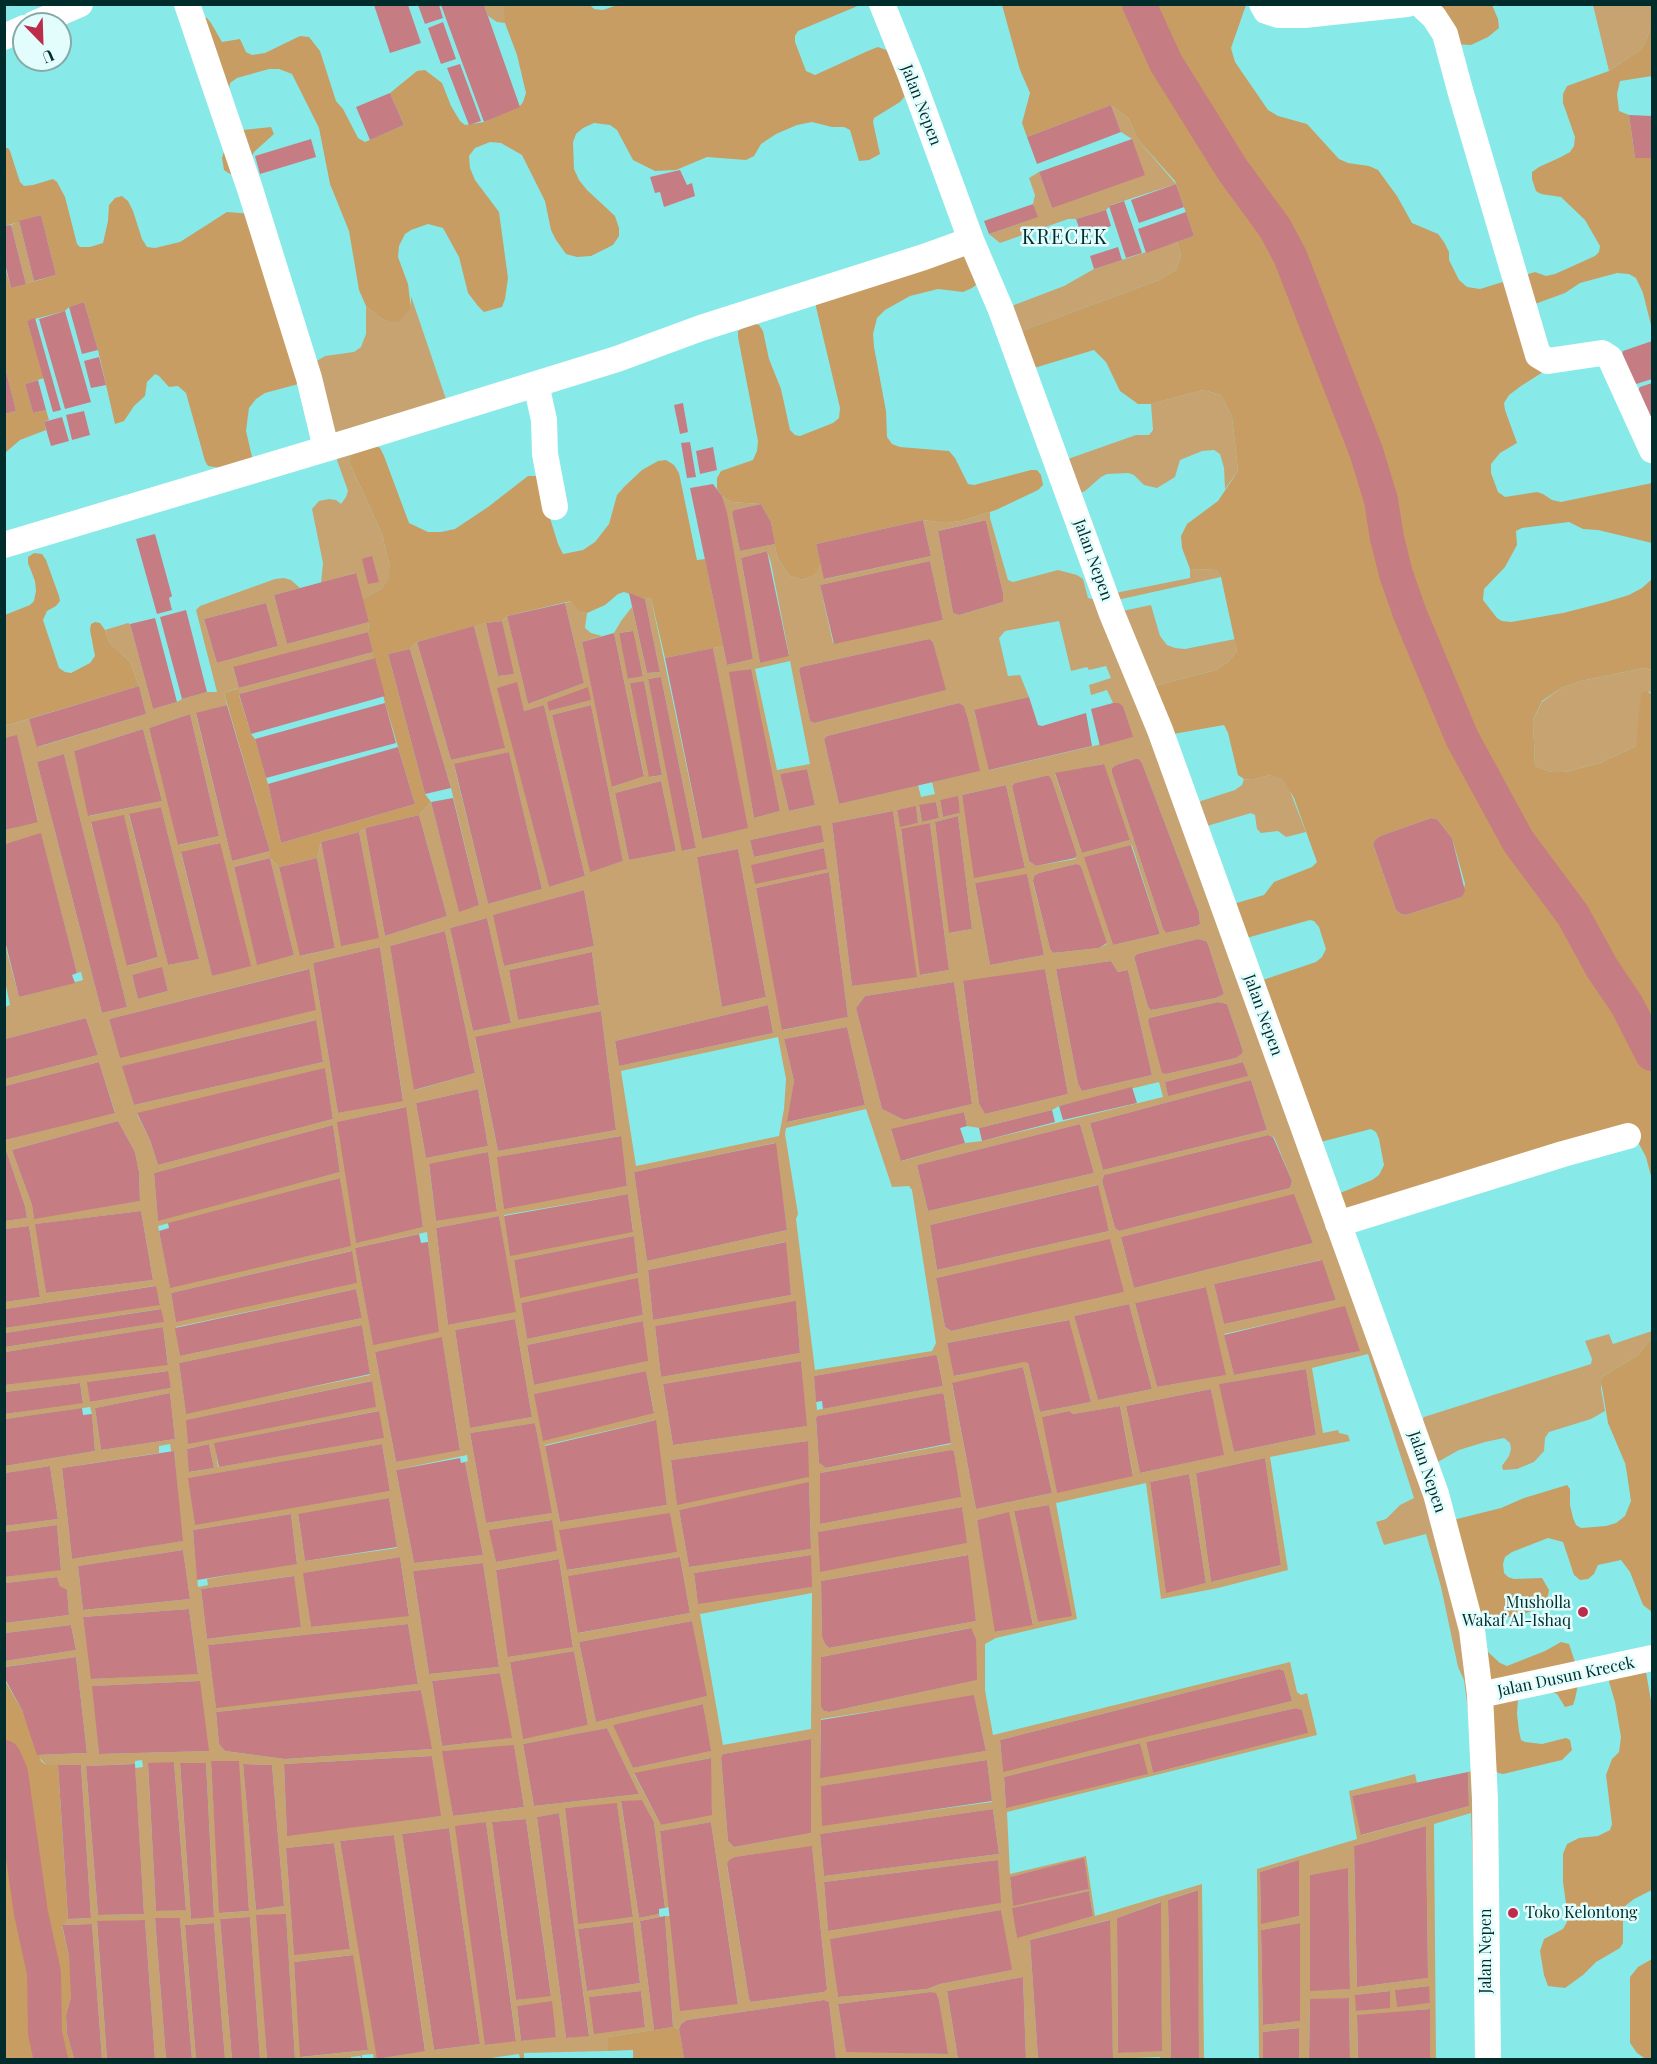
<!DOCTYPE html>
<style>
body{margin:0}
#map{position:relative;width:1657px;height:2064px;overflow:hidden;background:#88eae8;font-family:"Playfair Display",serif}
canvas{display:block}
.frame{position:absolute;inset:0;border:6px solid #002c2c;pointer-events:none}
.north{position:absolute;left:12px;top:12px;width:60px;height:60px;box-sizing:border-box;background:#e3fdfd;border:2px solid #88a9a9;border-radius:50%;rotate:157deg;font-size:16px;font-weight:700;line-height:24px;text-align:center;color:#002c2c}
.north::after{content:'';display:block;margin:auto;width:21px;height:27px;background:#bd2d4b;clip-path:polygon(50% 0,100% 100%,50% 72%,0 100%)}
</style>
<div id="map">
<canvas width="1657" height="2064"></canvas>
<div class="frame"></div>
<div class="north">U</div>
</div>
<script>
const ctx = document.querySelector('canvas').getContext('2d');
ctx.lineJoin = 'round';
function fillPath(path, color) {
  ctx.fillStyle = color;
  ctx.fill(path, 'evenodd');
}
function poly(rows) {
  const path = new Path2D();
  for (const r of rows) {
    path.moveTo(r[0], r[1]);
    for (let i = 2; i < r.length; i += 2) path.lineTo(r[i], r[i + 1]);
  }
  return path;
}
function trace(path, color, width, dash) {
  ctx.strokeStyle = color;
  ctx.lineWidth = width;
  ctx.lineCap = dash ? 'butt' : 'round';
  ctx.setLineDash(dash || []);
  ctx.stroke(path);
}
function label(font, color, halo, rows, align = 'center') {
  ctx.font = font + ' "Playfair Display",serif';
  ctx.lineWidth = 5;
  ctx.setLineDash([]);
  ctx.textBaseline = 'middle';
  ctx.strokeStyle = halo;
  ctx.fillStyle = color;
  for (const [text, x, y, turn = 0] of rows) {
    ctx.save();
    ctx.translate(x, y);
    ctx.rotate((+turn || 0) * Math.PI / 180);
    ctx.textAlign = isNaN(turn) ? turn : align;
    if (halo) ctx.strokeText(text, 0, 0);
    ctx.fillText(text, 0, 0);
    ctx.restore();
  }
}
fillPath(poly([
 [484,5,506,5,505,23,497,22,488,16],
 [1593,5,1650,5,1650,29,1646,41,1640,50,1609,71],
 [1111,105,1128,118,1139,141,1176,184,1111,205,1106,210,1076,219,1068,219,1000,243,989,234,1037,217,1033,204,1035,195,1029,178,1039,172,1052,208,1132,139,1121,132],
 [19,221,34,281,26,284,11,225],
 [1177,242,1181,256,1176,270,1159,280,1011,335,1001,310,1064,286,1094,269],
 [411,296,450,411,326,448,305,368,325,356,354,352,361,347,366,334,366,306,380,318,389,322,411,308],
 [1203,390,1221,395,1232,417,1238,471,1225,489,1224,468,1220,454,1214,450,1202,451,1180,460,1175,477,1157,488,1144,485,1134,475,1128,473,1107,474,1101,477,1085,491,1079,494,1065,460,1136,435,1149,435,1153,430,1151,404],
 [351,454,349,462,382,534,390,567,390,580,381,589,362,599,355,573,321,583,323,563,312,509,319,501,329,499,336,500,341,504,346,497,348,491,337,460,338,457],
 [722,496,731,502,761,504,734,510,732,513,740,551,775,544,777,557,790,576,802,580,811,577,821,565,825,579,931,556,923,520,945,523,961,521,990,512,990,518,1008,580,1013,582,1058,570,1077,575,1083,579,1088,598,1108,602,1090,550,1101,549,1115,593,1190,578,1190,569,1216,570,1221,577,1108,602,1113,613,1151,605,1160,636,1167,645,1175,648,1185,649,1235,639,1237,651,1228,662,1216,670,1143,689,1162,736,1309,1144,1318,1142,1336,1195,1329,1199,1436,1494,1464,1594,1472,1630,1480,1695,1485,1800,1488,2059,1479,2059,1471,1813,1434,1824,1436,2059,1430,2059,1429,2009,1357,2016,1358,2059,1350,2059,1349,1998,1310,2000,1309,2059,1299,2059,1298,2028,1263,2032,1263,2059,1259,2059,1257,1869,1357,1839,1349,1791,1415,1774,1417,1783,1352,1796,1362,1835,1469,1806,1468,1772,1476,1769,1464,1680,1458,1667,1441,1587,1426,1534,1384,1545,1376,1522,1386,1519,1400,1505,1414,1498,1368,1354,1312,1368,1323,1433,1338,1430,1339,1433,1348,1435,1350,1441,1270,1457,1288,1570,1218,1588,1161,1599,1146,1483,1056,1503,1077,1619,996,1638,985,1644,985,1690,993,1735,1290,1662,1297,1692,1301,1695,1307,1693,1317,1735,1007,1812,1010,1874,1086,1856,1095,1916,1202,1884,1204,2059,1199,2059,1197,1890,1168,1900,1171,2059,1161,2059,1160,2057,1113,2059,1109,1920,1030,1940,1038,2059,1026,2059,1023,1977,947,1991,958,2059,836,2059,829,2002,824,2000,687,2020,681,2024,679,2029,673,2027,665,1916,670,1916,681,2010,738,2003,711,1822,660,1831,669,1907,665,1908,654,1822,642,1800,621,1802,639,1918,659,1914,660,1917,640,1921,654,2030,608,2037,608,2051,524,2053,524,2059,520,2059,519,2054,477,2060,374,2060,373,2054,362,2055,362,2059,360,2056,351,2057,351,2060,295,2059,286,1915,257,1915,267,2059,260,2059,250,1917,220,1919,232,2059,225,2059,214,1923,185,1925,196,2059,192,2059,180,1918,155,1918,166,2059,155,2059,145,1920,97,1922,107,2059,102,2059,92,1924,62,1925,68,1919,91,1918,81,1765,46,1765,37,1755,87,1753,76,1657,4,1667,5,1661,76,1650,71,1625,5,1633,5,1623,69,1615,67,1591,60,1586,57,1577,5,1583,5,1577,61,1569,57,1525,5,1532,5,1526,58,1519,50,1466,5,1473,5,1466,95,1451,92,1414,90,1407,5,1419,5,1414,83,1402,80,1383,5,1392,5,1385,168,1364,163,1327,5,1352,5,1347,163,1322,160,1309,5,1333,5,1328,160,1304,155,1286,5,1309,5,1302,40,1297,29,1226,5,1229,5,1221,27,1218,25,1206,6,1150,5,1150,5,1140,115,1112,99,1062,5,1086,5,1079,98,1055,86,1018,5,1039,5,1007,10,1005,5,981,4,941,19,997,83,980,81,972,77,973,41,834,5,844,5,830,38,821,17,736,5,738,5,726,29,719,38,747,146,714,139,686,130,662,109,642,105,630,128,623,130,624,153,709,177,702,182,699,207,692,217,692,196,610,200,606,275,579,284,578,291,580,300,588,274,595,287,644,369,622,368,632,233,668,239,688,373,652,375,658,239,694,238,688,224,693,227,705,196,714,232,861,270,851,270,858,279,867,301,956,335,948,317,858,321,842,341,945,378,937,359,832,365,828,385,936,447,916,419,815,431,802,459,911,479,905,451,788,410,649,417,642,451,760,504,748,474,626,486,623,498,676,513,674,502,621,507,616,528,704,584,683,565,603,572,601,580,612,587,613,585,628,591,633,602,636,582,642,613,787,644,775,614,633,621,621,632,607,647,673,660,672,645,599,651,598,702,839,747,828,713,648,723,646,727,665,753,659],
 [981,521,986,521,1003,593,1003,602,959,615,953,613,938,531],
 [767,551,771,563,789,655,760,663,741,558],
 [930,561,943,620,833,643,820,585],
 [266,603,278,646,217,663,204,619],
 [1059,621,1071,671,1087,667,1089,670,1106,666,1111,678,1089,685,1091,695,1107,690,1113,703,1119,703,1123,706,1132,737,990,770,974,711,1029,697,1020,675,1008,676,999,638,1005,631],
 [632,631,643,675,629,679,619,633],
 [929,639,933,642,945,690,814,723,810,721,799,670,801,667],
 [790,661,810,764,777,770,755,669],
 [750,669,780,811,754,818,730,673],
 [661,677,696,848,683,851,648,679],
 [644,681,662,775,650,777,630,683],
 [516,683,524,711,544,705,585,876,549,887,498,688],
 [588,688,590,700,549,711,548,702],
 [959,703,964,706,968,719,979,771,932,782,935,794,921,797,918,785,839,804,824,739,827,736],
 [591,705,623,861,590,871,552,715],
 [190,714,219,836,179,845,149,728],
 [143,729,162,801,89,816,74,751],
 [509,752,542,889,488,904,454,765],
 [64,754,127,1007,102,1013,37,762],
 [1135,759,1139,759,1142,763,1199,913,1200,924,1197,926,1166,933,1163,929,1112,773,1112,768,1116,765],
 [1103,764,1130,840,1082,853,1055,774],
 [807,769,815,805,789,811,780,774],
 [1045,776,1049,777,1052,780,1077,855,1075,859,1036,866,1029,861,1012,786,1015,783],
 [661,781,676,851,629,860,615,793],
 [1006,785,1025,868,975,877,962,795],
 [957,797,960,813,943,817,940,800],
 [936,802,939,818,922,822,919,806],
 [161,807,199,959,168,965,129,815],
 [916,807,918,823,900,826,897,810],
 [893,811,916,976,852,986,832,823],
 [124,816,158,957,128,966,91,823],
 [958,816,972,929,950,933,935,822],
 [930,823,949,970,921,975,901,830],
 [819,825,821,827,824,842,754,857,750,840],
 [219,843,250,965,212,976,181,853],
 [1132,845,1160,934,1113,945,1085,857],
 [824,848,826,869,755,883,752,865],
 [738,849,766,997,722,1007,697,857],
 [270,858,294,955,257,964,234,867],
 [1076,864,1080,865,1082,869,1107,944,1099,948,1053,953,1050,949,1033,882,1034,876,1039,873],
 [829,872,848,1017,783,1030,756,888],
 [1027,875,1044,955,990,965,975,883],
 [584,890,594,946,504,966,494,915],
 [487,918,511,1023,473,1031,450,928],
 [445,931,475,1073,415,1090,390,946],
 [1198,939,1206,941,1208,944,1224,994,1216,998,1151,1010,1148,1007,1134,957,1137,954],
 [380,947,403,1100,338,1113,313,963],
 [592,952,599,1005,518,1020,509,970],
 [1111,961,1118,972,1128,970,1152,1075,1082,1091,1078,1084,1056,969],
 [162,968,168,991,138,999,132,975],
 [308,969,315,1010,120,1057,109,1019],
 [1045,969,1068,1094,985,1114,979,1104,963,982],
 [954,982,972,1104,904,1120,882,1109,856,1008,865,996],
 [1218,1002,1227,1004,1243,1051,1242,1054,1236,1058,1166,1074,1163,1073,1148,1021,1149,1018],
 [768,1005,773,1033,619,1066,615,1041],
 [601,1011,616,1130,498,1151,475,1038],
 [315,1020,323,1062,134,1105,123,1066],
 [847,1027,865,1105,788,1122,794,1081,784,1039],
 [778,1037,786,1079,784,1109,779,1136,636,1166,621,1071],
 [1243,1062,1247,1076,1168,1095,1165,1082],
 [325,1069,333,1119,158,1165,150,1140,137,1114],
 [1251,1080,1267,1130,1103,1170,1090,1123],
 [1159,1082,1163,1097,982,1141,965,1143,902,1161,891,1130,964,1112,967,1126,979,1128,1052,1110,1059,1106],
 [478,1089,488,1146,426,1158,416,1103],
 [405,1107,423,1227,356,1242,338,1122],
 [866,1109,892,1187,909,1186,912,1190,936,1343,932,1351,815,1370,796,1219,798,1214,785,1134,786,1128],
 [118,1121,135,1152,139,1172,140,1201,34,1218,32,1205,12,1150],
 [1080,1124,1094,1173,928,1211,917,1165],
 [333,1125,340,1172,158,1220,154,1173],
 [1268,1135,1274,1137,1292,1181,1290,1188,1119,1231,1115,1228,1102,1181,1104,1175],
 [620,1136,627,1186,504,1208,498,1157],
 [775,1143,787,1230,647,1261,634,1172],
 [488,1152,497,1210,436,1221,429,1165],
 [340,1178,350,1246,170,1287,158,1226],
 [1097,1185,1109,1231,937,1270,930,1225],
 [628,1194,633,1231,510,1255,504,1215],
 [1294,1195,1313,1243,1134,1288,1121,1237],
 [141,1211,153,1280,46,1293,36,1224],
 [499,1216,515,1312,448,1325,436,1228],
 [427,1232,438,1332,373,1344,355,1248],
 [634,1236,638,1273,520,1297,514,1260],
 [1110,1240,1123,1292,951,1331,945,1327,936,1278],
 [785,1242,791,1295,653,1320,648,1270],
 [351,1251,356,1283,176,1321,171,1293],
 [1321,1260,1336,1300,1224,1324,1214,1284],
 [638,1279,643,1315,527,1339,521,1303],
 [1206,1287,1225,1375,1157,1387,1135,1303],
 [356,1289,362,1318,180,1356,176,1327],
 [796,1302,800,1353,661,1377,655,1326],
 [1129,1304,1152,1389,1098,1400,1074,1316],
 [1344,1307,1359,1351,1234,1375,1224,1334],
 [515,1319,532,1417,470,1428,455,1330],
 [1068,1320,1091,1402,1040,1412,1028,1363,1024,1361,955,1376,947,1343],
 [643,1321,647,1361,534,1385,527,1345],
 [362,1325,370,1375,186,1413,179,1363],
 [442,1338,460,1449,396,1462,375,1352],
 [935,1355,937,1356,943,1386,817,1410,814,1376],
 [801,1361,806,1426,673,1445,663,1384],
 [1023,1367,1052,1493,976,1509,952,1384],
 [1306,1369,1316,1435,1234,1452,1220,1384],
 [167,1371,171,1388,90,1402,88,1382],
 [646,1371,654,1412,543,1440,535,1394],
 [371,1381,375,1407,188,1443,187,1420],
 [1211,1389,1223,1455,1140,1473,1126,1406],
 [170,1393,175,1439,101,1450,95,1408],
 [942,1393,944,1395,951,1444,826,1468,819,1463,816,1418,819,1416],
 [1120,1406,1133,1475,1057,1492,1043,1417,1069,1411,1073,1414],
 [378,1411,383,1438,218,1467,215,1443],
 [655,1420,667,1505,560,1522,545,1445],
 [535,1423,551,1513,486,1523,470,1433],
 [808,1441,808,1477,677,1504,671,1460],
 [170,1444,171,1451,174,1452,182,1541,72,1559,62,1468,159,1453,159,1446],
 [209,1444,214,1468,190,1472,187,1449],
 [382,1444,390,1491,195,1524,189,1478],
 [951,1450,954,1451,960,1497,820,1524,820,1473],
 [467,1455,468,1461,465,1462,483,1555,414,1563,396,1470],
 [1265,1458,1281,1565,1211,1582,1196,1473],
 [1189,1474,1206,1583,1166,1592,1150,1482],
 [809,1483,811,1549,689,1567,679,1510],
 [389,1498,397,1548,305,1561,298,1515],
 [1049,1505,1071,1615,1038,1622,1014,1511],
 [962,1507,966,1543,820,1571,819,1532],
 [1008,1513,1033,1624,996,1632,977,1520],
 [291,1514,297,1563,207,1579,208,1585,198,1587,193,1530],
 [670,1514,676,1552,568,1570,560,1530],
 [551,1520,556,1551,496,1562,490,1530],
 [183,1550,190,1599,83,1610,78,1566],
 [811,1555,811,1587,698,1603,694,1573],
 [967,1555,976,1621,829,1648,825,1644,822,1637,821,1581],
 [400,1557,409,1615,311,1627,304,1573],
 [680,1557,690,1613,579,1633,569,1576],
 [559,1559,573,1646,509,1657,496,1570],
 [483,1563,499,1667,429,1674,413,1571],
 [293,1576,301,1627,207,1639,201,1589],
 [812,1593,811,1729,723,1745,700,1614],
 [189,1609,198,1673,92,1679,83,1617],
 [692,1621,706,1696,596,1722,579,1642],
 [408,1624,418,1684,216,1707,208,1645],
 [970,1628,976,1639,976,1680,829,1712,824,1711,821,1707,821,1657],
 [574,1651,588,1725,523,1738,510,1662],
 [1279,1669,1284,1671,1292,1701,1003,1771,1000,1740],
 [500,1673,511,1738,442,1746,432,1681],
 [199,1681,208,1751,99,1754,93,1686],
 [421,1690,431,1749,285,1759,225,1751,219,1744,216,1712],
 [974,1696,986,1751,820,1777,821,1719],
 [703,1704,710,1751,633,1768,614,1725],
 [1296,1708,1302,1710,1307,1733,1153,1773,1146,1742],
 [607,1728,639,1794,534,1806,523,1744],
 [811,1739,811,1833,734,1847,728,1841,721,1757,723,1754],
 [1140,1743,1147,1774,1006,1807,1004,1777],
 [514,1746,524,1807,453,1816,443,1751],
 [432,1756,440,1816,287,1835,284,1764],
 [710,1758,712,1814,661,1825,634,1774],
 [142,1760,143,1767,135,1768,144,1914,98,1915,86,1766,135,1764,135,1761],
 [987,1760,992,1802,822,1825,822,1786],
 [238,1761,249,1911,220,1913,211,1762],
 [174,1762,186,1909,156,1911,148,1764],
 [206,1763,214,1916,191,1919,180,1764],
 [243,1764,272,1765,284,1906,256,1910],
 [617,1804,633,1917,578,1923,565,1808],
 [993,1809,999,1854,824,1876,820,1834],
 [559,1813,589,2035,566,2038,537,1817],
 [526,1819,551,1995,516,2000,492,1822],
 [486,1822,516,2040,486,2045,456,1827],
 [1426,1826,1428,1978,1357,1987,1354,1846],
 [449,1828,480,2044,434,2050,402,1834],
 [394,1835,425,2050,378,2059,340,1841],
 [334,1843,350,1949,294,1954,286,1848],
 [812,1847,827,1988,824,1992,751,2002,749,1999,727,1865,729,1860,734,1857],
 [1083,1859,1089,1889,1013,1905,1010,1877],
 [998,1860,1000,1903,828,1931,824,1882],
 [1299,1860,1299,1916,1261,1923,1260,1872],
 [1348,1869,1350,1989,1311,1990,1310,1875],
 [1089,1891,1093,1916,1017,1937,1013,1908],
 [1160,1902,1162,2050,1118,2053,1117,1918],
 [1001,1910,1011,1970,940,1984,927,1989,838,1997,831,1939],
 [633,1922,640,1983,587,1991,578,1929],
 [1300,1923,1299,2021,1263,2025,1261,1930],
 [352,1955,368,2050,301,2057,294,1962],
 [1428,1986,1430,2003,1397,2006,1396,1990],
 [641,1991,645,2026,595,2033,590,1997],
 [1389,1991,1390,2007,1356,2011,1356,1995],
 [930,1992,936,1994,939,2000,947,2054,846,2051,838,2004],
 [551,2002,556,2036,521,2041,517,2006],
 [1644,668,1652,670,1652,694,1649,691,1636,746,1600,763,1565,772,1551,772,1535,766,1533,720,1542,702,1561,688,1581,681],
 [1270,775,1282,777,1288,786,1306,832,1286,837,1278,831,1261,833,1257,829,1255,815,1251,813,1207,826,1196,807,1201,801,1235,790,1242,785,1244,779,1252,780],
 [1652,1331,1652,1337,1638,1355,1602,1377,1601,1389,1605,1411,1591,1419,1549,1432,1545,1438,1544,1451,1534,1462,1517,1469,1503,1470,1502,1466,1509,1456,1511,1449,1510,1443,1504,1438,1485,1442,1459,1450,1436,1463,1421,1423,1424,1417,1591,1364,1592,1359,1585,1341,1609,1334,1613,1344]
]), '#c7a372');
fillPath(poly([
 [620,4,860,5,798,31,795,36,795,42,806,71,815,75,870,50,878,47,889,51,905,96,900,102,874,118,873,122,880,154,869,160,859,161,850,130,844,127,832,127,812,122,797,125,776,134,761,144,754,156,746,160,707,157,676,170,655,171,633,160,617,130,610,125,594,123,583,128,576,134,573,142,574,169,579,180,587,190,615,216,619,228,619,236,613,245,591,256,577,257,566,254,556,240,551,230,545,201,522,155,501,143,490,142,475,148,469,156,470,168,475,180,499,212,508,278,505,299,502,307,484,312,478,306,468,293,459,257,443,228,428,224,411,230,405,234,399,246,398,257,408,284,411,308,400,321,389,322,380,318,366,306,359,290,349,231,330,184,319,128,292,74,279,69,269,69,237,78,230,83,229,90,243,130,271,127,274,134,254,152,245,171,230,174,224,170,222,158,228,139,203,17,207,18,211,23,222,42,240,39,246,52,252,55,265,53,300,36,309,37,320,51,336,101,343,109,358,138,365,142,404,125,390,93,417,71,425,70,442,83,451,106,460,121,465,125,484,122,520,106,523,102,526,93,517,55,505,23,504,10,506,5,590,5,594,9,603,10],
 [1002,5,1246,5,1231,48,1235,62,1268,110,1278,116,1307,124,1339,159,1348,163,1369,166,1378,170,1397,196,1412,223,1438,234,1444,242,1449,252,1449,260,1459,280,1467,287,1480,289,1535,272,1546,276,1555,274,1595,256,1599,252,1600,246,1585,220,1561,197,1541,194,1536,191,1532,179,1532,172,1539,167,1561,157,1570,152,1574,146,1575,137,1563,103,1563,94,1567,86,1609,71,1640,50,1646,41,1650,29,1650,5,1652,5,1652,76,1620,81,1617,94,1619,111,1629,115,1635,158,1652,158,1652,329,1643,293,1636,278,1629,274,1617,273,1580,283,1565,293,1524,308,1543,372,1521,386,1509,395,1504,403,1505,410,1517,443,1500,453,1491,464,1491,473,1498,492,1505,497,1537,492,1543,494,1552,500,1561,502,1652,483,1652,543,1598,530,1583,529,1569,522,1522,528,1516,531,1517,545,1505,567,1484,589,1483,600,1497,618,1502,621,1511,622,1563,613,1606,602,1629,595,1642,588,1652,579,1652,670,1644,668,1581,681,1561,688,1542,701,1533,720,1535,766,1551,772,1565,772,1600,763,1636,746,1641,694,1645,691,1652,694,1652,1180,1646,1157,1638,1142,1338,1224,1328,1198,1372,1180,1379,1175,1384,1165,1379,1139,1376,1132,1371,1129,1309,1145,1251,984,1316,962,1322,957,1326,949,1319,927,1314,921,1310,920,1236,941,1223,907,1264,895,1274,882,1312,867,1317,862,1294,798,1282,778,1270,775,1252,780,1244,779,1238,775,1228,733,1224,725,1162,736,1143,689,1216,670,1228,662,1237,651,1221,577,1216,570,1190,569,1182,548,1181,536,1187,524,1218,501,1238,471,1232,417,1221,395,1203,390,1151,404,1138,404,1120,391,1106,362,1094,350,1024,371,1011,335,1159,280,1176,270,1181,256,1177,242,1194,236,1175,181,1139,141,1128,118,1111,105,1027,137,1022,123,1030,93,1020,70],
 [1431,818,1437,819,1452,838,1465,884,1462,897,1406,915,1401,914,1396,910,1373,844,1375,840,1380,836],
 [1426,5,1492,5,1498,19,1499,28,1488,37,1471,45,1455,44],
 [5,148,8,148,10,151,20,182,24,186,33,185,53,179,57,182,65,197,77,244,80,247,90,247,103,243,108,221,109,205,115,198,122,196,128,201,133,211,142,239,147,247,155,248,180,242,227,212,253,214,302,383,265,393,256,399,249,408,246,431,253,461,221,468,208,466,205,461,186,393,178,386,169,387,159,376,155,374,147,382,145,396,134,406,124,421,115,424,98,350,84,302,69,307,65,311,27,321,44,378,25,384,33,413,46,410,49,420,44,422,46,430,20,440,5,453,5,414,16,411,5,367,4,264,11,288,56,275,41,215,5,226],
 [967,255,978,275,976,285,972,288,963,292,938,289,910,296,885,310,877,318,873,334,874,347,886,411,887,437,892,444,900,447,949,451,955,458,968,484,974,485,1031,470,1037,470,1041,475,1043,485,1038,490,996,510,961,521,945,523,923,520,816,544,821,565,816,572,811,577,802,580,790,576,777,557,771,522,761,504,731,502,722,496,717,489,717,478,721,471,753,460,757,451,758,441,738,337,738,331,752,323,759,325,763,331,769,359,781,389,790,430,795,435,800,436,833,423,839,418,840,408,816,307,816,300],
 [373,444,380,448,384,456,409,523,428,532,441,532,455,529,488,507,528,476,537,476,558,544,563,554,583,550,595,542,609,524,617,495,624,487,642,470,658,461,666,460,674,465,679,473,697,560,705,559,723,646,665,658,651,598,645,599,624,592,618,594,605,605,587,613,580,612,571,601,507,616,502,621,486,623,417,642,410,649,388,654,425,794,431,802,419,815,365,828,359,832,321,842,317,858,279,867,270,858,270,851,224,693,239,688,239,695,251,734,255,739,268,784,281,843,415,804,385,703,368,632,369,622,362,599,381,589,389,580,390,567,382,534,349,462,351,454],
 [34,553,42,554,46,560,59,596,60,601,56,606,47,611,43,620,59,668,65,672,71,673,90,663,95,656,90,630,91,624,95,622,100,623,105,630,109,642,130,662,139,686,5,726,5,615,30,605,34,601,36,591,35,581,28,563,28,557],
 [1652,1337,1652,1612,1643,1605,1630,1572,1621,1560,1598,1565,1594,1574,1588,1579,1580,1580,1574,1575,1563,1542,1548,1538,1512,1552,1505,1557,1503,1564,1504,1573,1508,1577,1514,1579,1542,1578,1549,1590,1547,1600,1536,1609,1521,1615,1504,1618,1480,1613,1453,1520,1501,1508,1524,1498,1567,1485,1570,1489,1570,1505,1573,1518,1576,1525,1581,1528,1606,1526,1616,1523,1625,1516,1631,1501,1627,1474,1625,1463,1608,1423,1601,1382,1602,1377,1638,1355],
 [1561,1642,1569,1644,1575,1662,1579,1680,1575,1699,1573,1705,1565,1707,1557,1694,1549,1691,1518,1699,1517,1714,1519,1731,1521,1740,1525,1742,1542,1744,1566,1738,1570,1740,1572,1750,1562,1760,1503,1774,1498,1773,1493,1767,1483,1652,1488,1652,1500,1663,1507,1666,1545,1651],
 [1644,1660,1652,1707,1652,1890,1634,1899,1625,1906,1623,1914,1623,1943,1620,1948,1596,1962,1583,1975,1565,1988,1548,1986,1544,1975,1540,1951,1544,1939,1563,1929,1567,1922,1567,1911,1563,1882,1563,1854,1567,1844,1579,1838,1598,1836,1610,1830,1612,1824,1606,1775,1612,1759,1619,1752,1621,1737,1615,1702,1605,1668],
 [4,1679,22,1710,41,1761,46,1765,58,1765,68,1919,62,1926,69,1956,71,1978,71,1997,66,2015,67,2034,74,2059,5,2059],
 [1652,1959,1652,2059,1646,2059,1637,2053,1630,2043,1630,1977,1638,1967],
 [673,2027,679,2029,684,2059,633,2059,633,2050,608,2051,608,2037]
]), '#c79d63');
fillPath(poly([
 [374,5,408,5,421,43,390,53],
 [418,5,439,5,443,18,425,24],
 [441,5,484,5,520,107,484,122],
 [443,22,456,59,441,64,428,28],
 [460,64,481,121,469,125,447,68],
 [390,93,404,125,370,140,356,107],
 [1111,105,1121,132,1037,164,1027,137],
 [1629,115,1652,116,1652,158,1635,158],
 [311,139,316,157,260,174,255,156],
 [1132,139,1145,175,1052,208,1039,172],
 [680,170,687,185,692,183,695,196,664,207,660,192,655,193,650,177],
 [1176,184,1184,207,1139,223,1131,200],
 [1124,201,1142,253,1126,258,1109,206],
 [1033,204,1038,217,989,234,984,221],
 [1106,210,1111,226,1082,236,1076,219],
 [1186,212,1194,236,1146,253,1138,229],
 [41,215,56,275,34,281,19,221],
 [11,225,26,284,11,288,5,264,4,226],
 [1118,247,1122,260,1094,269,1090,256],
 [84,302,98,350,82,354,69,307],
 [65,311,91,402,65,409,39,319],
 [35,318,61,410,53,412,27,321],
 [1652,341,1652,379,1633,385,1622,354,1623,351],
 [99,357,106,385,91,388,84,361],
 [5,367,16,411,5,414,4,414],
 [38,380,46,410,33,413,25,384],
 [1652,383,1652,430,1638,390,1640,387],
 [683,403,688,432,680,434,674,405],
 [84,411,90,435,72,440,66,415],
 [62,417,69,441,51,446,44,422],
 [690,442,696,477,687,478,681,443],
 [713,447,717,470,700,474,696,451],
 [713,484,722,496,727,513,753,659,727,665,690,488],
 [761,504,771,522,775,544,740,551,732,513,734,510],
 [923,520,931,556,824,579,816,544],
 [982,521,986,521,1003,593,1003,602,959,615,953,613,938,531],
 [155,534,172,596,169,598,172,610,157,614,136,539],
 [767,551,789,656,760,663,741,558],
 [372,556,379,582,368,584,362,559],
 [930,561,943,620,834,644,820,585],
 [356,573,369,622,287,644,274,595],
 [629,593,645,599,660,672,647,673],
 [266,603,278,646,217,663,204,619],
 [565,603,584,683,528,704,507,616],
 [186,610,207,692,182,699,160,617],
 [155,618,177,702,153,709,130,624],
 [502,621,514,674,498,676,486,623],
 [474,626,505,748,451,760,417,642],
 [633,631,643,676,628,679,619,633],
 [368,632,373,652,239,688,233,667],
 [614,633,644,776,612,787,582,642],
 [929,639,933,642,946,690,814,723,810,721,799,670,801,667],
 [713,648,748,828,702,839,665,658],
 [410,649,451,788,425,794,388,654],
 [375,658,385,696,251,734,239,694],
 [751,669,780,811,754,818,729,672],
 [661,677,696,848,682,851,648,679],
 [644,681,662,775,649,777,630,683],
 [517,682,524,711,544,705,585,876,549,887,497,688],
 [139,686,146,714,37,747,29,719],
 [588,687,591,700,549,711,547,702],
 [1029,697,1038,725,1042,726,1086,713,1092,746,989,770,974,710],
 [385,703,396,743,266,778,255,739],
 [959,703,964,706,968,719,980,771,839,804,824,739,827,736],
 [1113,703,1119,703,1123,706,1133,737,1100,746,1091,709],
 [227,705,270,851,232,861,196,713],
 [591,705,623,861,590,872,552,715],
 [190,714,219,836,178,845,149,728],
 [143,729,162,801,88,816,74,751],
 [17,735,38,822,5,830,5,738],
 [398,747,415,804,281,843,268,784],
 [509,752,542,889,488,904,454,764],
 [64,754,127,1007,102,1013,37,762],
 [1135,759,1139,759,1142,763,1199,913,1200,924,1197,926,1166,933,1163,929,1112,773,1112,768,1116,765],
 [1104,764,1130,840,1082,853,1055,773],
 [807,769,815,805,789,811,780,774],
 [1045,776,1049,776,1052,780,1077,855,1075,858,1036,866,1029,861,1012,786,1015,783],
 [661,781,676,851,629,860,615,793],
 [1006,785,1025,868,974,878,962,795],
 [958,796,960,813,943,817,940,800],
 [453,798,479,905,459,912,431,802],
 [936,802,939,818,922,822,919,805],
 [916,806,918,823,900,827,897,810],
 [161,807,199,959,168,965,129,814],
 [893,811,917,977,852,986,832,823],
 [124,815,158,957,127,966,91,822],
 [419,815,447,916,385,936,365,828],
 [958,816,972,929,949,933,935,822],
 [1431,818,1437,819,1452,838,1465,891,1462,897,1406,915,1401,914,1396,910,1373,844,1375,840,1380,836],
 [930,823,949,970,920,975,901,829],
 [819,825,821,826,824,842,754,857,750,840],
 [359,832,379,938,341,946,321,842],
 [41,833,77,973,72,975,75,983,19,997,5,941,5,844],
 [220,843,251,966,212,976,181,852],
 [1131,845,1160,934,1113,945,1084,857],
 [824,848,827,869,755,884,751,865],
 [738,849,766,997,722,1007,697,857],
 [270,858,294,955,257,965,234,867],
 [317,858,335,948,300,956,279,867],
 [1076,864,1080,865,1082,869,1107,943,1099,948,1053,953,1050,949,1033,881,1034,876,1039,873],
 [829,872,848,1017,782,1030,756,888],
 [1027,874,1044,955,990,965,975,883],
 [584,890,594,946,504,966,493,915],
 [487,918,511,1023,473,1031,450,928],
 [445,931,475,1073,414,1090,390,946],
 [1198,939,1206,941,1208,944,1224,994,1216,998,1151,1010,1148,1007,1134,957,1137,954],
 [380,947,403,1101,338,1113,313,963],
 [592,952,599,1005,518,1020,509,970],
 [1111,961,1118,972,1128,970,1152,1075,1082,1091,1078,1084,1056,969],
 [162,967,168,991,138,999,132,975],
 [309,969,316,1010,120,1058,109,1019],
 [1045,969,1068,1094,985,1114,979,1104,963,981],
 [954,982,972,1104,904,1120,882,1109,856,1008,865,996],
 [1218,1002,1227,1004,1243,1051,1242,1054,1236,1058,1166,1074,1162,1073,1148,1021,1149,1018],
 [768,1005,773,1033,619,1066,615,1041],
 [601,1011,616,1130,498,1151,475,1037],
 [86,1018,98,1055,5,1079,5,1039],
 [316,1020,323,1062,134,1105,122,1066],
 [847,1027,865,1105,787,1122,794,1081,784,1039],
 [99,1062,115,1113,5,1140,5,1086],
 [1243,1062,1248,1076,1168,1096,1165,1082],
 [325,1068,333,1119,158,1165,150,1140,137,1113],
 [1251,1080,1267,1130,1103,1170,1090,1123],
 [1132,1087,1137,1103,1063,1120,1059,1106],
 [478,1089,488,1146,426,1158,416,1103],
 [406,1107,423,1227,356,1243,337,1122],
 [1052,1110,1055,1122,982,1141,979,1128],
 [964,1112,967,1126,960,1128,965,1143,901,1161,891,1129],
 [118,1121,135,1152,139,1172,140,1201,34,1219,32,1205,12,1150],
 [1080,1124,1094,1173,928,1211,917,1165],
 [333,1125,340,1172,158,1221,154,1173],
 [1268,1135,1273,1137,1292,1181,1290,1188,1119,1231,1115,1228,1102,1181,1104,1175],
 [621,1136,627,1186,504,1209,497,1157],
 [776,1143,787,1230,647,1261,634,1172],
 [5,1150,6,1150,25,1206,27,1218,5,1221],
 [488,1152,497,1211,436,1221,429,1164],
 [340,1178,351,1246,170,1288,159,1231,169,1228,168,1223],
 [1098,1185,1109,1231,937,1270,930,1225],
 [628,1194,633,1232,510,1256,504,1216],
 [1294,1194,1313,1243,1134,1288,1121,1237],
 [141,1211,153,1280,46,1293,35,1224],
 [499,1216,516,1312,448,1325,436,1228],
 [29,1226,40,1297,5,1302,5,1229],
 [419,1234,421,1243,428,1242,439,1332,373,1345,355,1248],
 [634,1236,638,1273,520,1298,514,1260],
 [1110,1239,1124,1292,951,1331,945,1327,936,1278],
 [786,1242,791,1295,653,1320,648,1270],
 [352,1251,357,1283,176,1322,171,1293],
 [1322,1260,1336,1300,1224,1324,1214,1284],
 [638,1278,643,1315,527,1339,521,1303],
 [156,1286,160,1305,5,1328,5,1309],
 [1206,1287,1226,1375,1157,1387,1135,1303],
 [356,1289,362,1318,180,1356,175,1328],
 [796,1301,800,1353,661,1377,655,1326],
 [1129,1304,1152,1389,1098,1400,1074,1316],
 [1345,1306,1360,1351,1234,1375,1224,1335],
 [161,1309,164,1322,5,1347,5,1333],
 [515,1319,532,1417,470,1428,455,1330],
 [1069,1320,1091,1402,1040,1412,1028,1363,1024,1362,954,1376,947,1343],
 [643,1321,648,1361,534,1385,527,1345],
 [362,1325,370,1374,186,1414,179,1363],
 [163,1327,168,1365,5,1385,5,1352],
 [442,1337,460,1450,396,1462,375,1352],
 [935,1355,937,1356,943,1386,823,1409,822,1401,816,1402,814,1376],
 [801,1361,807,1426,673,1445,663,1384],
 [1023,1367,1052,1493,976,1509,952,1383],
 [1306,1369,1316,1435,1234,1452,1219,1384],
 [168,1371,171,1388,90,1402,87,1382],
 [646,1371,654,1413,543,1441,534,1394],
 [372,1381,376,1407,188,1444,186,1420],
 [80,1383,83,1403,5,1414,5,1392],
 [1211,1389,1224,1455,1140,1473,1126,1406],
 [170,1393,175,1439,101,1450,95,1408],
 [942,1393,944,1395,951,1443,826,1468,819,1463,816,1418,818,1416],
 [1120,1406,1133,1476,1057,1493,1042,1417,1069,1411,1073,1414],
 [82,1408,83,1415,92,1414,95,1451,5,1466,5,1419],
 [379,1411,384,1438,219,1467,214,1443],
 [656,1420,667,1505,560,1522,545,1446],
 [535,1423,552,1513,486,1523,470,1433],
 [808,1441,809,1477,677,1505,671,1460],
 [209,1444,214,1468,189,1472,187,1449],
 [382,1444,390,1491,195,1525,188,1478],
 [951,1450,954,1451,961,1497,820,1524,820,1473],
 [174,1451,183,1541,72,1559,62,1468],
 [460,1458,461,1463,465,1462,483,1555,414,1563,396,1470],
 [1265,1458,1281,1565,1211,1582,1196,1473],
 [50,1466,58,1519,5,1526,5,1473],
 [1189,1474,1206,1583,1166,1593,1150,1482],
 [809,1482,811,1549,689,1567,679,1510],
 [389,1498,397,1547,305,1561,298,1514],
 [1049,1505,1072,1616,1038,1622,1014,1511],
 [962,1507,967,1543,820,1572,818,1532],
 [1009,1512,1033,1625,995,1632,977,1520],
 [670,1513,677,1552,567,1570,559,1530],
 [291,1514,297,1564,197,1580,193,1530],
 [552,1520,557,1551,496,1562,489,1530],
 [57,1525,61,1570,5,1577,5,1532],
 [183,1550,190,1599,83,1610,78,1566],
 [811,1555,812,1587,698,1604,694,1573],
 [968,1555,976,1621,829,1648,825,1644,822,1637,821,1581],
 [400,1557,409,1616,311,1627,303,1573],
 [680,1557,690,1613,578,1633,568,1576],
 [559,1559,573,1647,508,1657,496,1570],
 [483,1563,499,1667,429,1674,413,1571],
 [294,1576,301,1627,207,1639,201,1589],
 [57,1577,60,1586,67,1590,69,1615,5,1623,5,1583],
 [189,1609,198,1674,91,1679,83,1617],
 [692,1621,707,1696,596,1722,579,1642],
 [408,1624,418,1684,216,1708,208,1645],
 [71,1625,76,1650,5,1661,5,1633],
 [971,1628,976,1639,977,1680,829,1712,824,1711,821,1707,821,1657],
 [574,1651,588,1725,523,1739,510,1662],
 [76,1657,87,1753,37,1755,22,1710,5,1679,5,1667],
 [1279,1669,1284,1671,1292,1701,1003,1772,1000,1740],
 [500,1673,512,1738,442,1746,432,1681],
 [200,1681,209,1751,99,1754,92,1686],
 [421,1690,432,1749,285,1759,225,1751,219,1744,216,1712],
 [974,1695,986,1751,820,1778,821,1720],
 [703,1704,711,1751,633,1768,613,1725],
 [1296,1708,1302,1710,1308,1733,1153,1773,1146,1742],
 [607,1728,639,1794,534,1806,523,1744],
 [811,1739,811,1833,734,1847,728,1841,721,1757,723,1754],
 [1140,1743,1148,1774,1006,1808,1004,1777],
 [514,1745,524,1807,453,1816,442,1751],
 [432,1756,441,1816,287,1836,284,1764],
 [711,1758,712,1815,661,1825,634,1773],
 [987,1760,992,1801,822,1826,821,1786],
 [211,1761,239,1761,249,1911,219,1913],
 [174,1762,186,1910,156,1911,148,1763],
 [180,1763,206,1763,214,1917,191,1919],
 [135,1764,144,1914,98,1915,86,1766],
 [243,1764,272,1765,284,1906,256,1910],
 [58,1765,81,1765,91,1918,68,1919],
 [1468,1772,1469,1806,1361,1835,1352,1796],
 [642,1800,654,1822,665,1908,659,1909,659,1914,639,1918,621,1801],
 [617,1803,633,1917,578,1924,565,1808],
 [993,1809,999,1854,824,1876,820,1834],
 [559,1813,589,2036,566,2038,537,1817],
 [526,1819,551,1996,516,2000,492,1822],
 [486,1822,516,2041,485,2045,455,1826],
 [711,1822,738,2004,680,2011,660,1831],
 [1426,1826,1428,1978,1357,1987,1354,1846],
 [449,1828,480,2044,434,2050,402,1834],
 [394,1835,425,2051,377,2059,340,1841],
 [334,1843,350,1949,294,1955,286,1848],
 [812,1846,827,1989,824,1992,751,2002,749,1999,727,1864,729,1860,734,1857],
 [1084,1858,1089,1889,1013,1906,1010,1877],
 [998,1860,1001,1903,828,1931,824,1882],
 [1299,1860,1299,1916,1261,1924,1260,1872],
 [1348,1868,1350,1989,1310,1991,1310,1875],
 [1198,1890,1199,2059,1171,2059,1168,1900],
 [1089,1891,1093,1916,1017,1938,1012,1908],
 [1161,1902,1162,2051,1118,2053,1117,1918],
 [1001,1910,1012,1970,940,1984,927,1989,838,1997,830,1939],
 [286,1914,295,2059,267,2059,256,1915],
 [665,1916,673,2027,654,2030,640,1921],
 [250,1917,260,2059,232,2059,220,1919],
 [155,1918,180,1918,192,2059,166,2059],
 [145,1920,155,2059,107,2059,97,1921],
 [1110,1920,1113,2059,1038,2059,1030,1940],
 [633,1922,640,1983,587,1991,578,1929],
 [214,1923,225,2059,196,2059,185,1925],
 [1300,1923,1300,2021,1263,2025,1261,1930],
 [92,1924,102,2059,74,2059,67,2034,66,2015,71,1997,69,1956,62,1925],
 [353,1955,368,2050,300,2057,294,1962],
 [1023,1977,1026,2059,958,2059,947,1991],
 [1429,1986,1430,2003,1397,2007,1395,1990],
 [641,1991,645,2027,594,2034,589,1997],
 [1390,1991,1390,2008,1356,2011,1355,1995],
 [930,1992,936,1993,939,2000,948,2054,846,2052,838,2004],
 [1349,1998,1350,2059,1309,2059,1310,1999],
 [824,2000,829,2002,836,2059,684,2059,679,2029,681,2024,687,2020],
 [552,2001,556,2037,521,2041,517,2006],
 [1430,2009,1430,2059,1358,2059,1357,2015],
 [1299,2028,1299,2059,1263,2059,1263,2032]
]), '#c57c82');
trace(poly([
 [1139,4,1166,63,1232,169,1275,228,1290,256,1366,451,1381,500,1387,538,1396,574,1410,614,1462,738,1518,841,1573,915,1602,968,1627,1005,1652,1054],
 [4,1757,11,1773,31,1913,44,1973,45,2033,51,2060]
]), '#c57c82', 34);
trace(poly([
 [187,4,250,189,309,378,326,448],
 [882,4,911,76,971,240,1001,310,1112,614,1160,730,1436,1494,1472,1630,1480,1695,1485,1800,1488,2060],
 [1262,4,1266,11,1278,15,1304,15,1407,4],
 [1420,4,1434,17,1445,34,1460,90,1538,355,1548,361,1602,353,1610,358,1652,450],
 [34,24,80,4],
 [4,37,24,28],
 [536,384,544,420,545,454,555,507],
 [4,545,355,440,617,359,701,328,924,257,971,240],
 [1338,1224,1563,1154,1628,1136],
 [1480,1695,1652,1658]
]), '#fff', 26);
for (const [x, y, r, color] of [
 [1583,1612,6,"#bd2d4b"],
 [1513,1913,6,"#bd2d4b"]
]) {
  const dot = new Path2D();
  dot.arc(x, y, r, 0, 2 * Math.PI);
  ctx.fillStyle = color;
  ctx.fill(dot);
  trace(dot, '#e3fdfd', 2);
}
label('16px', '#002c2c', '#e3fdfd', [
 ["Jalan Nepen",921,105,69],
 ["Jalan Nepen",1093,560,70],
 ["Jalan Nepen",1263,1015,70],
 ["Jalan Nepen",1427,1472,71],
 ["Jalan Dusun Krecek",1566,1677,-12],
 ["Jalan Nepen",1486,1951,-90]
]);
label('16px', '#002c2c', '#e3fdfd', [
 ["Musholla",1571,1603],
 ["Wakaf Al-Ishaq",1571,1621],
 ["Toko Kelontong",1525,1913,"left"]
], 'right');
ctx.letterSpacing = '1.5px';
label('20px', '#002c2c', '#e3fdfd', [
 ["KRECEK",1065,238]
]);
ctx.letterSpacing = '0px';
</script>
